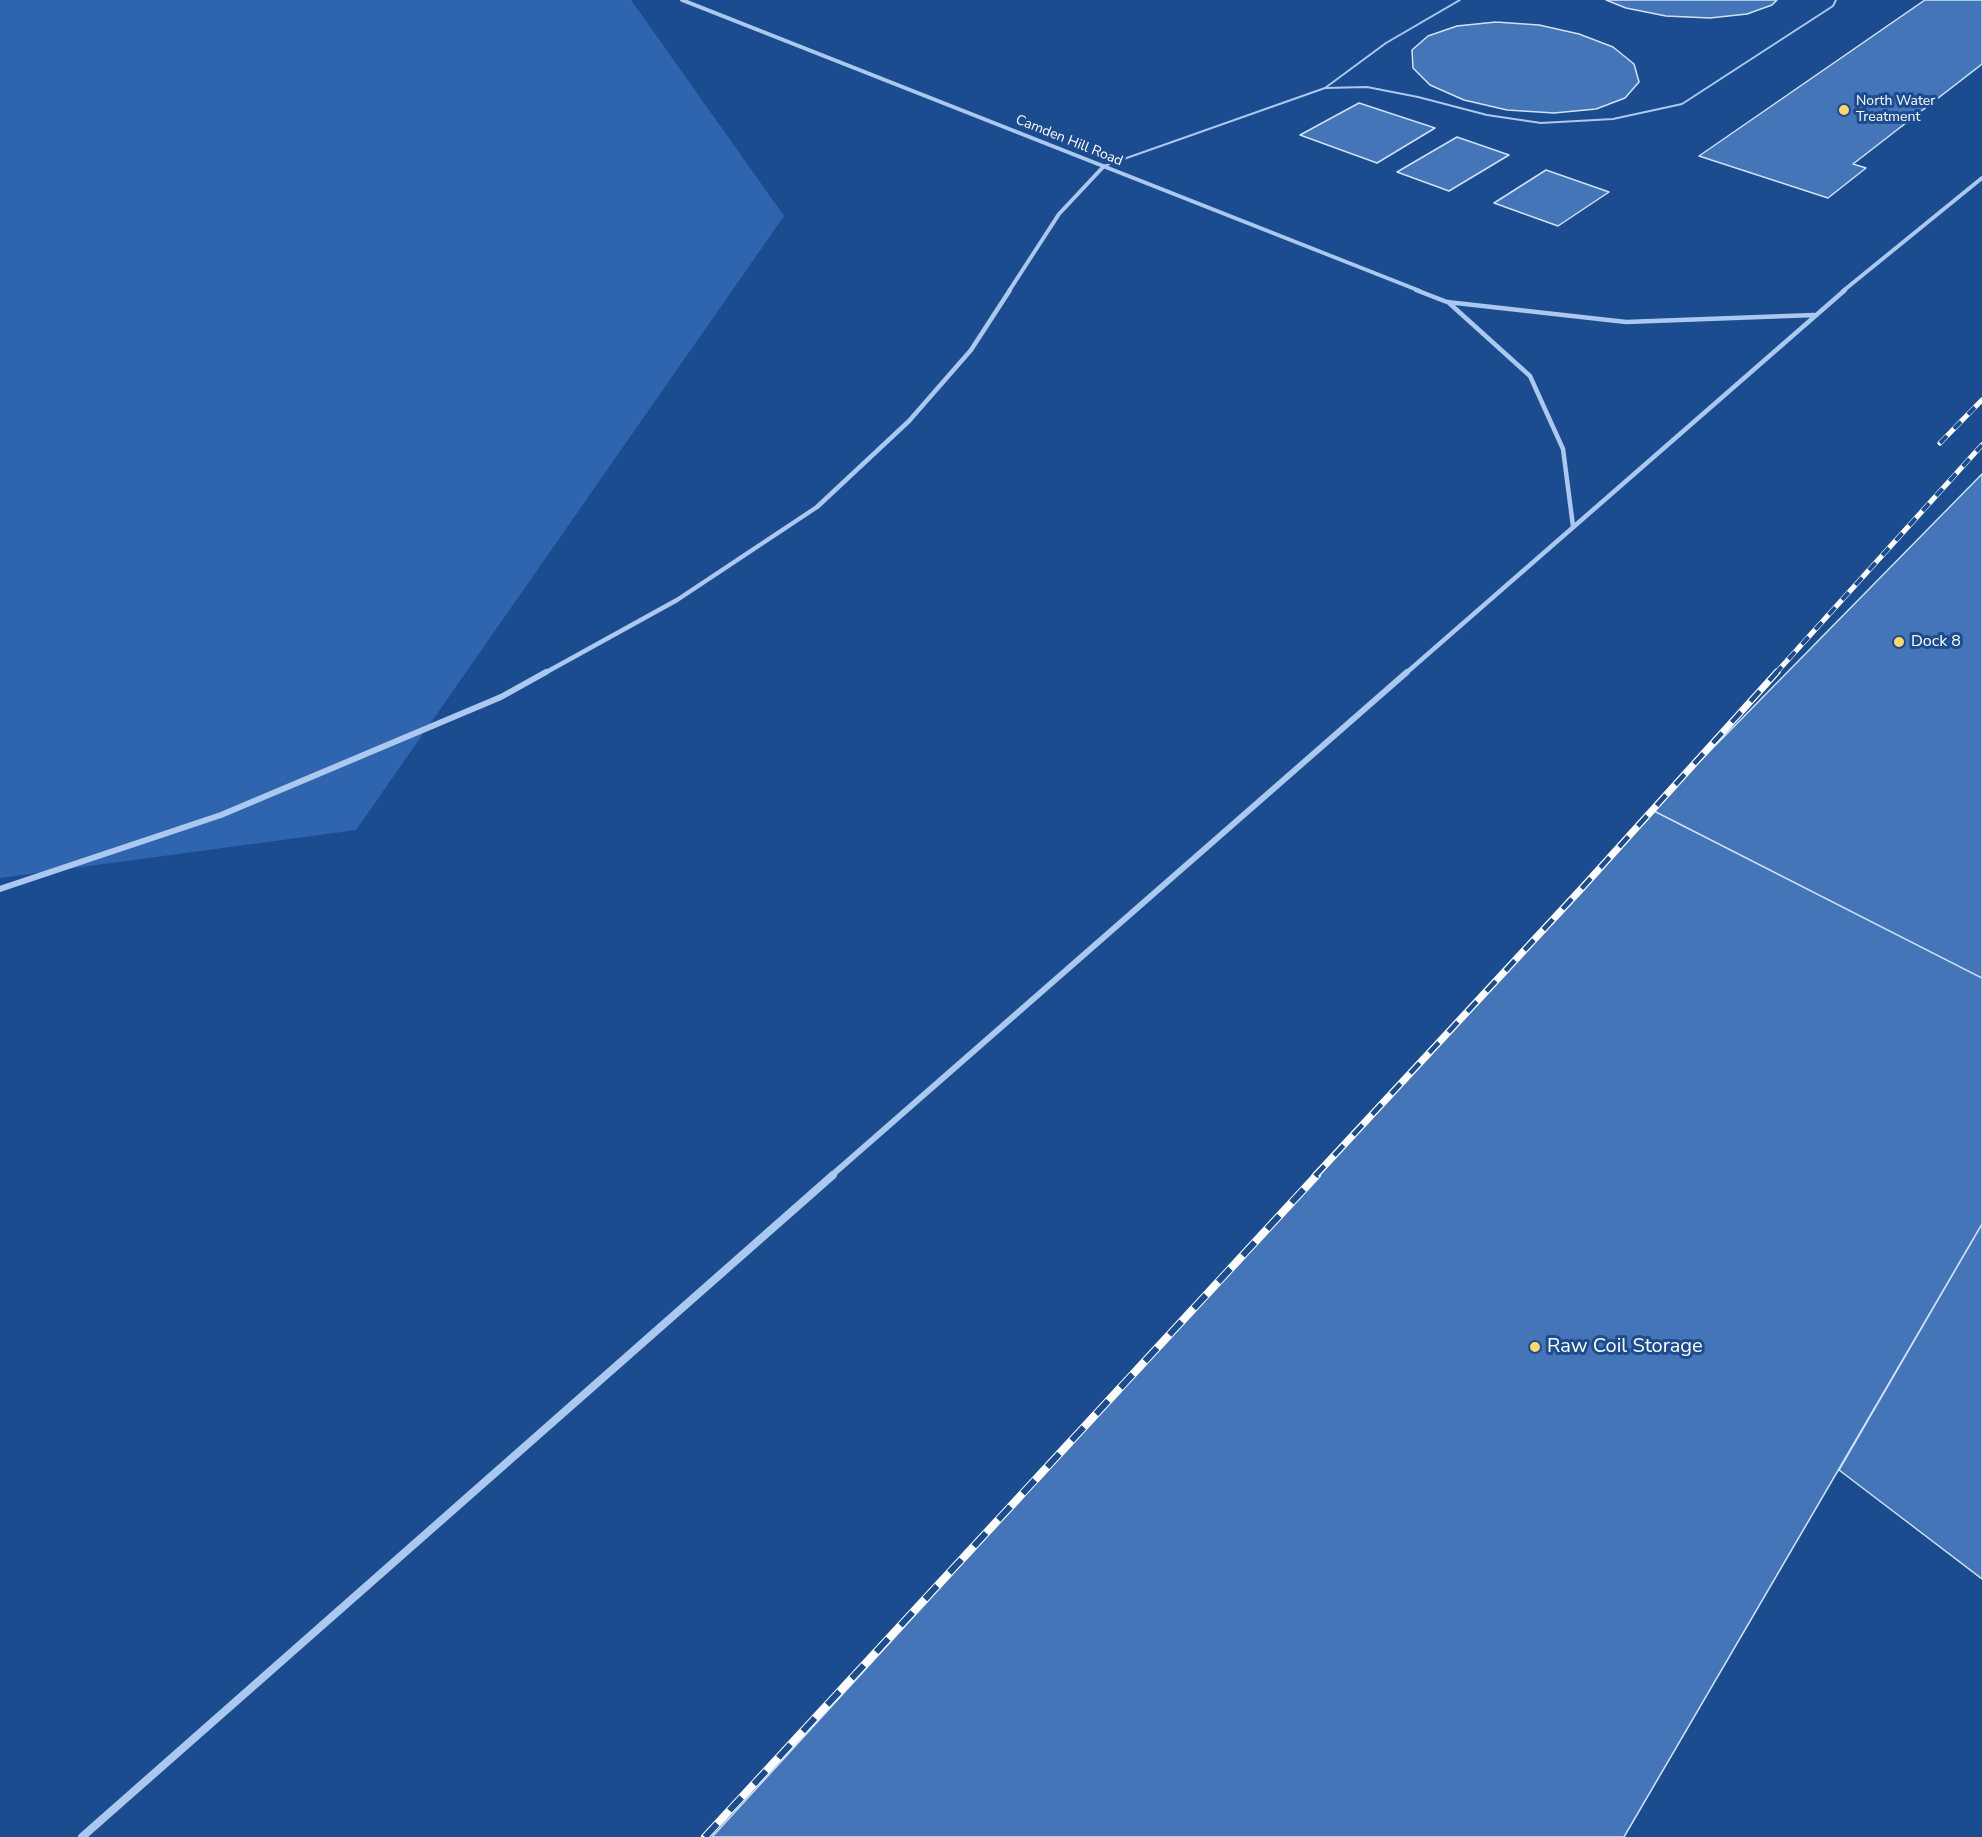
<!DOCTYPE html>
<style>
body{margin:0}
canvas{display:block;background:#1c4c90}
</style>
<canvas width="1982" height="1837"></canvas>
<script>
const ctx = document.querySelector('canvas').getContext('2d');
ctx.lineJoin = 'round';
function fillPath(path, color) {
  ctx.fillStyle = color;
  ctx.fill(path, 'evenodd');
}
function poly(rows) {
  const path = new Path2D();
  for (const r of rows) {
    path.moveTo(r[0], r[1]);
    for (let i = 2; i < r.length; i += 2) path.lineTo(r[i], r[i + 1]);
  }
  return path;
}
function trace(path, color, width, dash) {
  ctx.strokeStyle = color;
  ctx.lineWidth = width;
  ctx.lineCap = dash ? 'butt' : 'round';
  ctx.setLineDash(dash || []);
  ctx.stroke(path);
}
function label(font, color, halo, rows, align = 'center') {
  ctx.font = font + ' "Nunito Sans",sans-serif';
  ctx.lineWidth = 6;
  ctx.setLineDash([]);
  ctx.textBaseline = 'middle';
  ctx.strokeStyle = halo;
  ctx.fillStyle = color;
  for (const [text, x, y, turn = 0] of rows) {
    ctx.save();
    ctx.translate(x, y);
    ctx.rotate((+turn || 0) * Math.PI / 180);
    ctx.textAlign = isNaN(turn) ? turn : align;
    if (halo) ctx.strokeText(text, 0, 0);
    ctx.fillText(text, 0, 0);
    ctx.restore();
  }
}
fillPath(poly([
 [0,0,631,0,784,216,356,830,0,878]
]), '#2f65ae');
const building = poly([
 [1606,0,1777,0,1772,5,1747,14,1710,18,1666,16,1626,8,1606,0],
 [1925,0,1982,0,1982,64,1853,164,1866,168,1828,198,1699,156,1925,0],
 [1496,22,1539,25,1579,34,1613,47,1634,64,1639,82,1625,98,1596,109,1554,113,1507,110,1464,100,1430,85,1413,68,1412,50,1428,36,1457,26,1496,22],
 [1359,103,1435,128,1377,163,1300,135,1359,103],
 [1457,137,1509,155,1449,191,1397,172,1457,137],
 [1546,170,1609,192,1558,226,1494,203,1546,170],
 [1982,474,1982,978,1652,810,1982,474],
 [1652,810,1982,978,1982,1224,1624,1837,712,1837,1652,810],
 [1982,1224,1982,1579,1839,1470,1982,1224]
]);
fillPath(building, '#4475b8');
trace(building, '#d1e3fa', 1.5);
trace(poly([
 [1325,88,1386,43,1460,0],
 [1104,166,1325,88,1367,87,1418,97,1487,115,1541,123,1613,119,1682,104,1833,6,1836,0]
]), '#abc8ee', 2);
trace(poly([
 [682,0,1420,291],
 [1009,291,1059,214,1104,166],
 [1843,291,1982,178]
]), '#abc8ee', 4);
trace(poly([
 [1416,290,1447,302,1626,322,1814,315],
 [1448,302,1530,376,1563,449,1573,526],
 [543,674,677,600,817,507,909,421,971,350,1010,290],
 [1405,674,1845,290]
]), '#abc8ee', 4.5);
trace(poly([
 [0,889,221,815,501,697,546,672],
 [831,1176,1407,672]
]), '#abc8ee', 6);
trace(poly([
 [82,1837,833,1175]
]), '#abc8ee', 8);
const railFar2 = poly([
 [1940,443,1982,400],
 [1775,674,1982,445]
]);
const railFar1 = poly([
 [1315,1176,1582,888,1777,672]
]);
const rail = poly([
 [705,1837,1317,1175]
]);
trace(railFar2, '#fff', 5);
trace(railFar1, '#fff', 7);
trace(rail, '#fff', 8);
trace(railFar2, '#1c4c90', 4, [10]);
trace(railFar1, '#1c4c90', 4.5, [14]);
trace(rail, '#1c4c90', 6, [18]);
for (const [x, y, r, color] of [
 [1844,110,6,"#fed769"],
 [1899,642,6,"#fed769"],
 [1535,1347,6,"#fed769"]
]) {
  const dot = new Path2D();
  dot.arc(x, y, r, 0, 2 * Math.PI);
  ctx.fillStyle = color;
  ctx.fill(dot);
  trace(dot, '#1c4c90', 2);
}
label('14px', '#fff', '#1c4c90', [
 ["North Water",1856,102],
 ["Treatment",1856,118]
], 'left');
label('14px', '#fff', '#1c4c90', [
 ["Camden Hill Road",1069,141,22]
]);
label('16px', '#fff', '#1c4c90', [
 ["Dock 8",1911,642]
], 'left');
label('20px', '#fff', '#1c4c90', [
 ["Raw Coil Storage",1547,1347]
], 'left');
</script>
